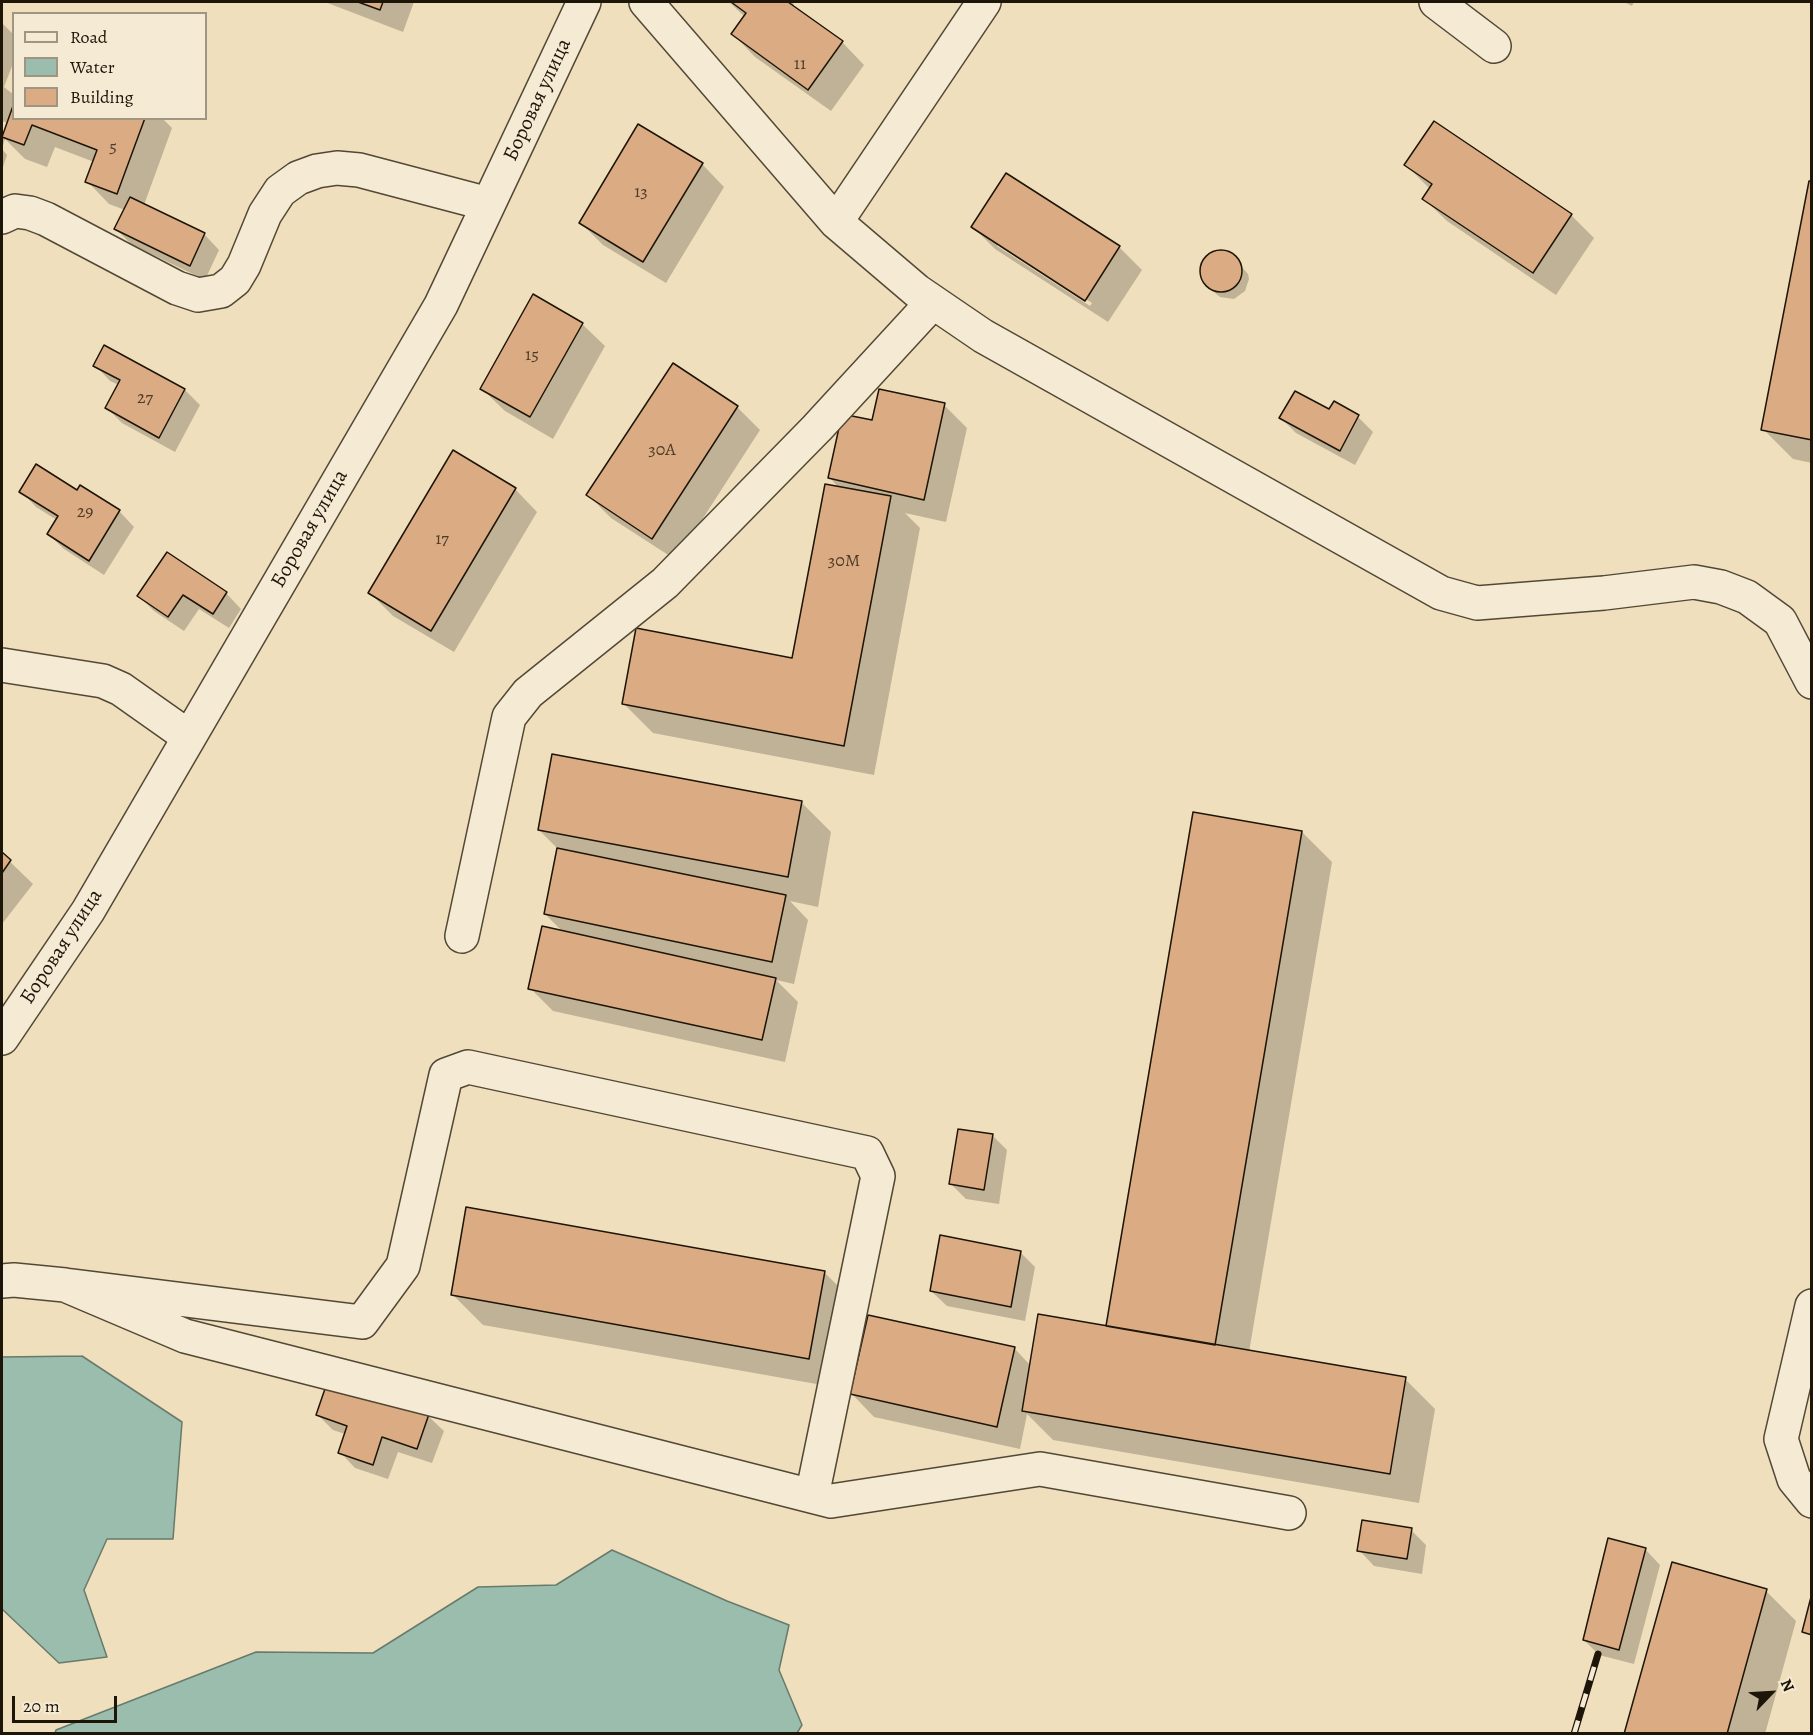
<!DOCTYPE html>
<meta charset="utf-8">
<style>
body{margin:0}
#map{position:relative;width:1813px;height:1735px;overflow:hidden;background:#efdfbc;font-family:Alegreya,serif}
canvas{display:block}
.frame{position:absolute;inset:0;border:3px solid #1e1509;pointer-events:none}
.legend{position:absolute;left:12px;top:12px;width:195px;height:108px;box-sizing:border-box;background:#f5ead3;border:2px solid #9f9582;margin:0;padding:8px 10px;list-style:none;font-size:18px;color:#1e1509}
.legend li{display:flex;align-items:center;gap:12px;height:30px}
.legend b{width:30px;border:2px solid #9f9582}
.north{position:absolute;left:1741px;top:1663px;width:60px;height:60px;-webkit-text-stroke:4px #f5ead3;paint-order:stroke;rotate:65deg;font-size:16px;font-weight:700;line-height:24px;text-align:center;color:#1e1509}
.north::after{content:'';display:block;margin:auto;width:21px;height:27px;background:#1e1509;clip-path:polygon(50% 0,100% 100%,50% 72%,0 100%)}
.scale{position:absolute;left:12px;top:1696px;width:105px;height:27px;box-sizing:border-box;border:3px solid #1e1509;border-top:0;padding-left:8px;font-size:18px;line-height:21px;white-space:nowrap;color:#1e1509;-webkit-text-stroke:4px #f5ead3;paint-order:stroke}
</style>
<div id="map">
<canvas width="1813" height="1735"></canvas>
<div class="frame"></div>
<ul class="legend">
<li><b style="height:8px;background:#f5ead3"></b>Road</li>
<li><b style="height:16px;background:#9abdad"></b>Water</li>
<li><b style="height:16px;background:#dbac83"></b>Building</li>
</ul>
<div class="north">N</div>
<div class="scale">20 m</div>
</div>
<script>
const ctx = document.querySelector('canvas').getContext('2d');
ctx.lineJoin = 'round';
function fillPath(path, color) {
  ctx.fillStyle = color;
  ctx.fill(path, 'evenodd');
}
function poly(rows) {
  const path = new Path2D();
  for (const r of rows) {
    if (r.length === 3) {
      path.moveTo(r[0] + r[2], r[1]);
      path.arc(r[0], r[1], r[2], 0, 2 * Math.PI);
      continue;
    }
    path.moveTo(r[0], r[1]);
    for (let i = 2; i < r.length; i += 2) path.lineTo(r[i], r[i + 1]);
  }
  return path;
}
function trace(path, color, width, dash) {
  ctx.strokeStyle = color;
  ctx.lineWidth = width;
  ctx.lineCap = dash ? 'butt' : 'round';
  ctx.setLineDash(dash || []);
  ctx.stroke(path);
}
function label(font, color, halo, rows, align = 'center') {
  ctx.font = font + ' Alegreya,serif';
  ctx.lineWidth = 5;
  ctx.setLineDash([]);
  ctx.textBaseline = 'middle';
  ctx.strokeStyle = halo;
  ctx.fillStyle = color;
  for (const [text, x, y, turn = 0] of rows) {
    ctx.save();
    ctx.translate(x, y);
    ctx.rotate((+turn || 0) * Math.PI / 180);
    ctx.textAlign = isNaN(turn) ? turn : align;
    if (halo) ctx.strokeText(text, 0, 0);
    ctx.fillText(text, 0, 0);
    ctx.restore();
  }
}
const water = poly([
 [82,1356,182,1422,173,1539,107,1539,84,1590,107,1657,59,1663,2,1609,2,1357,82,1356],
 [612,1550,727,1601,789,1625,779,1670,802,1725,797,1733,55,1733,56,1730,256,1652,373,1653,478,1587,556,1585,612,1550]
]);
fillPath(water, '#9abdad');
trace(water, '#687a6b', 1.5);
fillPath(poly([
 [325,2,414,2,403,32],
 [729,2,792,2,794,4,793,6,842,42,864,65,831,111,755,57,733,34,745,17],
 [1624,2,1634,2,1632,6],
 [2,23,14,35,14,61,4,87,14,95,14,118,162,118,172,128,144,205,204,234,219,250,205,280,131,244,116,229,125,210,109,204,87,181,94,162,55,147,47,167,25,159,5,139,2,149,2,130,4,133,8,123,2,121],
 [2,149,7,155,2,170],
 [702,164,724,187,666,283,603,245,581,223],
 [1406,165,1571,215,1594,238,1556,295,1447,221,1424,199,1430,189],
 [1812,183,1812,463,1793,459,1763,429],
 [973,227,1119,247,1142,270,1108,322,995,249],
 [997,242,1092,303,1090,306,997,246],
 [1220,252,1232,256,1248,274,1249,279,1245,291,1234,299,1220,297,1215,293,1207,285,1201,273,1204,260,1209,256],
 [582,324,605,346,553,439,505,411,482,389],
 [104,347,185,390,200,405,175,452,122,423,107,408,119,385,110,381,95,365],
 [944,405,967,428,946,522,905,513,920,528,874,775,653,733,623,703,793,660,839,488,830,478,873,422],
 [737,407,760,430,676,560,611,518,588,495],
 [1330,411,1358,417,1373,432,1355,465,1296,433,1281,418],
 [515,489,537,512,454,652,393,616,370,593],
 [21,491,78,492,119,511,134,527,104,575,64,549,48,534,57,520,36,507],
 [167,554,226,593,241,609,229,628,199,609,184,631,154,611,139,596],
 [801,802,831,832,818,907,790,901,808,920,794,984,776,980,798,1002,785,1062,553,1011,530,988,563,932,545,914,558,849,539,830],
 [1302,832,1332,862,1249,1352,1405,1379,1435,1409,1419,1503,1053,1440,1027,1414,1020,1449,874,1417,852,1394,1014,1348,1031,1366,1107,1328],
 [2,854,33,884,2,924],
 [992,1135,1007,1150,999,1204,966,1199,951,1184],
 [1020,1252,1035,1267,1025,1321,947,1306,931,1291],
 [824,1272,854,1302,839,1388,483,1325,453,1295],
 [329,1382,428,1416,444,1431,432,1463,398,1452,388,1479,355,1468,340,1452,345,1434,333,1430,318,1415],
 [1411,1530,1426,1545,1422,1574,1374,1566,1359,1550],
 [1645,1549,1660,1565,1634,1664,1599,1655,1584,1640],
 [1766,1591,1796,1621,1765,1734,1626,1734]
]), '#0003');
const building = poly([
 [358,2,383,2,380,10,358,2],
 [731,2,788,2,843,41,808,90,731,34,746,13,731,2],
 [14,103,14,118,145,118,117,194,85,182,97,150,32,125,24,145,2,137,14,103],
 [1434,121,1572,214,1533,273,1422,199,1432,184,1404,165,1434,121],
 [638,124,703,163,643,262,579,223,638,124],
 [1006,173,1120,246,1085,301,971,227,1006,173],
 [1809,181,1812,181,1812,440,1761,430,1809,181],
 [130,197,205,233,190,266,114,229,130,197],
 [1221,271,21],
 [533,294,583,323,530,417,480,389,533,294],
 [104,345,185,389,159,438,105,408,120,380,93,366,104,345],
 [673,363,738,406,652,539,586,495,673,363],
 [879,389,945,403,924,500,828,478,842,414,872,420,879,389],
 [1295,391,1329,409,1334,401,1359,415,1340,451,1279,418,1295,391],
 [453,450,516,488,431,631,368,593,453,450],
 [36,464,77,490,80,485,120,510,89,561,47,534,58,516,19,492,36,464],
 [825,484,891,496,844,746,622,704,636,628,792,658,825,484],
 [167,552,227,592,213,614,183,595,168,617,137,596,167,552],
 [552,754,802,801,788,877,538,830,552,754],
 [1193,812,1302,831,1215,1345,1106,1326,1193,812],
 [557,848,786,895,772,962,544,914,557,848],
 [2,852,11,860,2,873,2,852],
 [542,926,776,978,762,1040,528,989,542,926],
 [958,1129,993,1134,984,1190,949,1184,958,1129],
 [466,1207,825,1271,809,1359,451,1295,466,1207],
 [940,1235,1021,1251,1011,1307,930,1291,940,1235],
 [1038,1314,1406,1377,1390,1474,1022,1411,1038,1314],
 [868,1315,1015,1347,997,1427,850,1394,868,1315],
 [328,1380,429,1414,417,1449,382,1437,373,1465,338,1453,347,1426,316,1415,328,1380],
 [1362,1520,1412,1528,1407,1559,1357,1551,1362,1520],
 [1608,1538,1646,1548,1619,1650,1583,1640,1608,1538],
 [1672,1562,1767,1589,1727,1734,1624,1734,1672,1562],
 [1812,1593,1812,1635,1802,1632,1812,1593]
]);
fillPath(building, '#dbac83');
trace(building, '#1e1509', 1.5);
const minor = poly([
 [646,2,836,222,917,291,983,336,1441,593,1477,603,1604,593,1694,582,1721,587,1747,597,1780,621,1812,682],
 [1436,2,1494,46],
 [2,217,15,211,30,213,46,219,177,288,198,295,221,291,235,280,244,265,265,214,280,191,298,178,317,171,337,168,359,170,488,204],
 [836,222,984,2],
 [2,665,103,681,121,689,189,737],
 [462,936,509,717,528,693,665,583,817,428,933,302],
 [2,1038,88,911,441,305,584,2],
 [2,1281,14,1280,65,1285,185,1336,831,1501,1040,1469,1289,1513],
 [65,1285,362,1322,403,1266,446,1075,468,1067,867,1153,878,1176,812,1496],
 [1812,1306,1781,1439,1794,1479,1812,1501]
]);
trace(minor, '#524836', 36);
trace(minor, '#f5ead3', 33);
const rail = poly([
 [1574,1734,1598,1654]
]);
trace(rail, '#1e1509', 7);
trace(rail, '#f5ead3', 4.5, [14]);
label('18px', '#4d3b28', null, [
 ["11",800,65],
 ["5",113,148],
 ["13",641,193],
 ["15",532,356],
 ["27",145,399],
 ["30А",662,451],
 ["29",85,513],
 ["17",442,540],
 ["30М",844,562]
]);
label('21px', '#1e1509', '#f5ead3', [
 ["Боровая улица",538,100,-65],
 ["Боровая улица",310,529,-60],
 ["Боровая улица",62,947,-57]
]);
</script>
